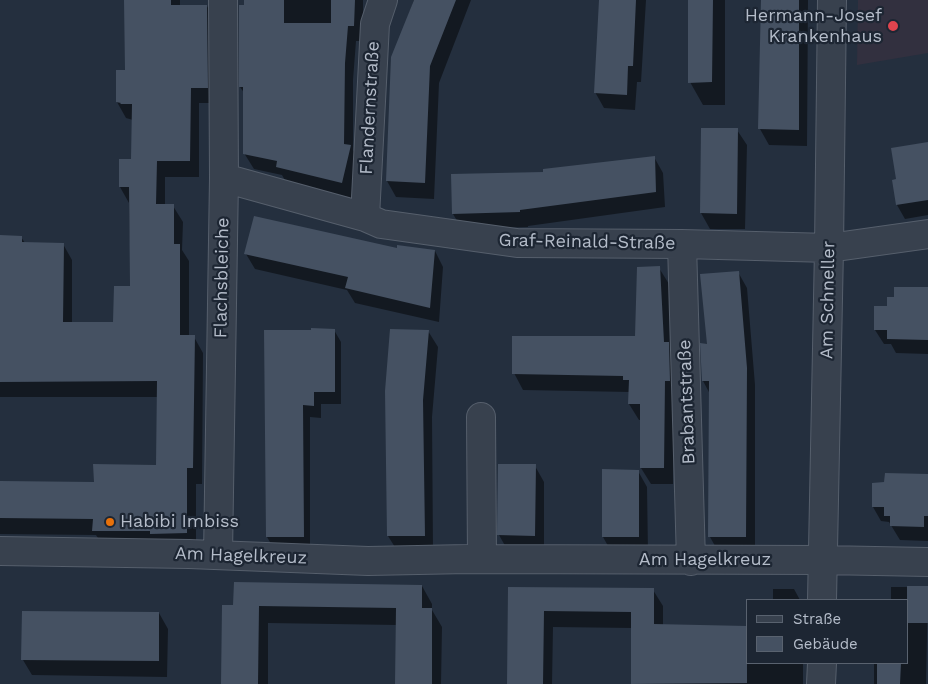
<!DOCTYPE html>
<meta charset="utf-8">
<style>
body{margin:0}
#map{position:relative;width:928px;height:684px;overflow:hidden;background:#242f3e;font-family:"Work Sans",sans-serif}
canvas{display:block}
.legend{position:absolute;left:746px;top:599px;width:162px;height:65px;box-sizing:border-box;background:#1d2633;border:1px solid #59626f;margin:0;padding:6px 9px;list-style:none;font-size:15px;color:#b4bcc9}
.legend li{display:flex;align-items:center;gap:10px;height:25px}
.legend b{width:25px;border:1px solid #59626f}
</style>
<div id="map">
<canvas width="928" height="684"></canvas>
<ul class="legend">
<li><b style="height:6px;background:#38414e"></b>Straße</li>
<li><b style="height:14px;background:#455162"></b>Gebäude</li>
</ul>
</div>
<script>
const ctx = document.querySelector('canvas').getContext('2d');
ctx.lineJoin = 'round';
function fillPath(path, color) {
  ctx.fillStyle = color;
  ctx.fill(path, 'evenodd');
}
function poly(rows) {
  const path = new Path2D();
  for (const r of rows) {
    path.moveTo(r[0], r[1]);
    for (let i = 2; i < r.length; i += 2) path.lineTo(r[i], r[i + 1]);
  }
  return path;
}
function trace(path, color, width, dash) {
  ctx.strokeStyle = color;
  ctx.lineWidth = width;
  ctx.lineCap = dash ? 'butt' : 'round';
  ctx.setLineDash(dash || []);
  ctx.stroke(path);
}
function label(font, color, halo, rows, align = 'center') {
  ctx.font = font + ' "Work Sans",sans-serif';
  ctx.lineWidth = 4.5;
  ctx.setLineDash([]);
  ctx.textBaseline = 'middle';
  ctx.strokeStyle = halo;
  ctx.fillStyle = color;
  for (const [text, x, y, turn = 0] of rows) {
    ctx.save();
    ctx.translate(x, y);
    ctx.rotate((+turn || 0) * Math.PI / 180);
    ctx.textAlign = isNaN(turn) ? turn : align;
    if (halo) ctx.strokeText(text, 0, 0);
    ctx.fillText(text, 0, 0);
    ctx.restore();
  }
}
fillPath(poly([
 [858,0,928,0,928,53,857,65]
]), '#32303f');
fillPath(poly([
 [126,0,180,0,180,6,207,6,216,22,216,103,199,103,199,177,165,177,165,206,173,206,183,222,182,250,189,261,189,337,194,337,203,353,202,484,196,484,196,549,103,546,96,535,0,534,0,482,95,483,157,466,158,397,0,397,0,237,21,237,25,243,63,244,72,260,72,323,115,324,131,287,129,203,120,187,132,160,133,120,126,118,117,102,126,72],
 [245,0,363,0,363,41,356,41,353,80,353,150,360,162,351,198,286,182,282,175,254,169,244,153,245,94,240,87,240,6,245,6],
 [414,0,471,0,439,83,434,199,396,197,387,181,393,57],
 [601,0,646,0,641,82,637,82,635,110,604,108,595,92],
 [689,0,725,0,725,105,703,105,690,82],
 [762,0,808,0,807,146,769,145,760,129],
 [737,130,747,145,745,229,710,229,701,213],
 [928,143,928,215,905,219,897,205,897,180],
 [654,157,663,173,665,207,528,226,528,227,462,229,453,214,544,173],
 [398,249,435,251,443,267,439,322,355,303,347,290,255,269,246,254],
 [659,268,669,284,674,397,673,484,651,484,641,468,641,420,639,420,629,404,630,392,523,390,514,373,637,337],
 [738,272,747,288,755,385,755,553,719,553,710,537,710,394,703,381,708,345],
 [928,289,928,354,896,353,891,344,884,344,875,330,888,307,895,298],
 [334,330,341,342,341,404,321,404,321,418,310,417,310,549,274,549,267,537,266,331],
 [428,331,438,347,432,417,433,551,398,552,388,536,387,391],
 [500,466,535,466,544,482,544,551,508,551,499,535],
 [638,471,647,487,648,553,612,553,603,537],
 [928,475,928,541,900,540,889,522,881,521,873,507],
 [422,586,432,604,432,610,442,627,441,684,396,684,397,625,268,623,268,684,223,684,223,606],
 [891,587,928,587,926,684,874,684,874,663,907,663,907,600,891,600],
 [509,589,653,590,663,606,663,625,747,663,803,663,803,684,632,684,632,628,553,627,552,684,508,684],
 [773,589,794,589,800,600,773,600],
 [159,613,168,629,167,677,32,675,23,660]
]), '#0007');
fillPath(poly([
 [124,0,171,0,171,5,207,5,208,88,191,88,190,161,157,161,156,204,174,204,174,244,180,244,180,335,195,335,193,468,187,468,187,533,150,534,150,531,92,531,93,519,0,518,0,481,94,482,93,464,156,465,157,381,0,382,0,235,22,236,22,242,64,243,63,322,113,322,114,286,130,286,129,187,119,187,119,159,131,159,132,104,120,104,121,103,116,102,116,70,125,70],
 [244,0,284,0,284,23,331,23,331,0,355,0,354,26,348,26,345,63,344,144,351,145,342,183,276,167,277,161,243,154,243,87,239,87,239,5,244,5],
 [414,0,456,0,430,66,425,183,386,181,391,57],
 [599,0,636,0,633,66,628,66,627,95,594,93],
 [688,0,713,0,712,82,688,83],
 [761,0,799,0,799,130,758,129],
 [701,128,738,128,737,214,700,213],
 [928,142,928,200,896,205,892,180,896,179,891,148],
 [655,156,656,192,520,210,520,212,452,214,451,174,543,172,543,169],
 [254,216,397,248,397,245,435,250,430,308,345,288,348,277,244,254],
 [660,266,664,342,669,342,670,381,665,381,664,468,640,468,640,404,628,404,629,380,623,380,623,376,512,374,512,336,635,336,637,267],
 [739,271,747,368,746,537,708,537,709,381,702,381,700,343,707,344,700,274],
 [894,287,928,287,928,340,887,339,887,330,874,330,874,306,887,306,887,297,894,297],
 [311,328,335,329,335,392,314,392,314,406,303,405,304,537,266,537,264,330,311,330],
 [390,329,429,330,423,400,425,536,387,536,385,391],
 [498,464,536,464,535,536,497,535],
 [602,469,639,470,639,537,602,537],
 [885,473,928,474,928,516,924,516,924,527,890,526,890,516,884,516,884,507,872,507,872,483,884,482],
 [234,582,422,585,422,608,432,608,432,684,395,684,396,608,259,606,258,684,221,684,222,605,233,605],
 [907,586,928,586,928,623,907,623],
 [508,587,654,588,654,624,747,626,747,683,631,684,631,612,544,611,543,684,507,684],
 [22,611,159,612,159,661,21,660],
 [877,663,901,663,900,684,877,684]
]), '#455162');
const street = poly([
 [224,178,365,217,381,224,517,243,682,244,829,248,928,234],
 [365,217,375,24,383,0],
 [682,244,691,561],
 [481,417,482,559],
 [0,551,189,554,368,561,468,559,823,560,928,562],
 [218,555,224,178,223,0],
 [822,600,829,248,832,0],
 [821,684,822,663]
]);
trace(street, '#565f6c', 30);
trace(street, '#38414e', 28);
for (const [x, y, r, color] of [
 [893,26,6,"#e0444e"],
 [110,522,5,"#e8710a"]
]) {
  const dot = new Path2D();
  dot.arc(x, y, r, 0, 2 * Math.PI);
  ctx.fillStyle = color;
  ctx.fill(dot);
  trace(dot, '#1d2633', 2);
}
label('18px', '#b4bcc9', '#1d2633', [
 ["Hermann-Josef",882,16],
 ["Krankenhaus",882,37],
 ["Habibi Imbiss",120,522,"left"]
], 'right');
label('18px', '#b4bcc9', '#1d2633', [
 ["Flandernstraße",370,108,-87],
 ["Graf-Reinald-Straße",587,242,1],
 ["Flachsbleiche",222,278,-89],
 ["Am Schneller",828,300,-89],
 ["Brabantstraße",687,402,-92],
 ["Am Hagelkreuz",241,556,2],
 ["Am Hagelkreuz",705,560]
]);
</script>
